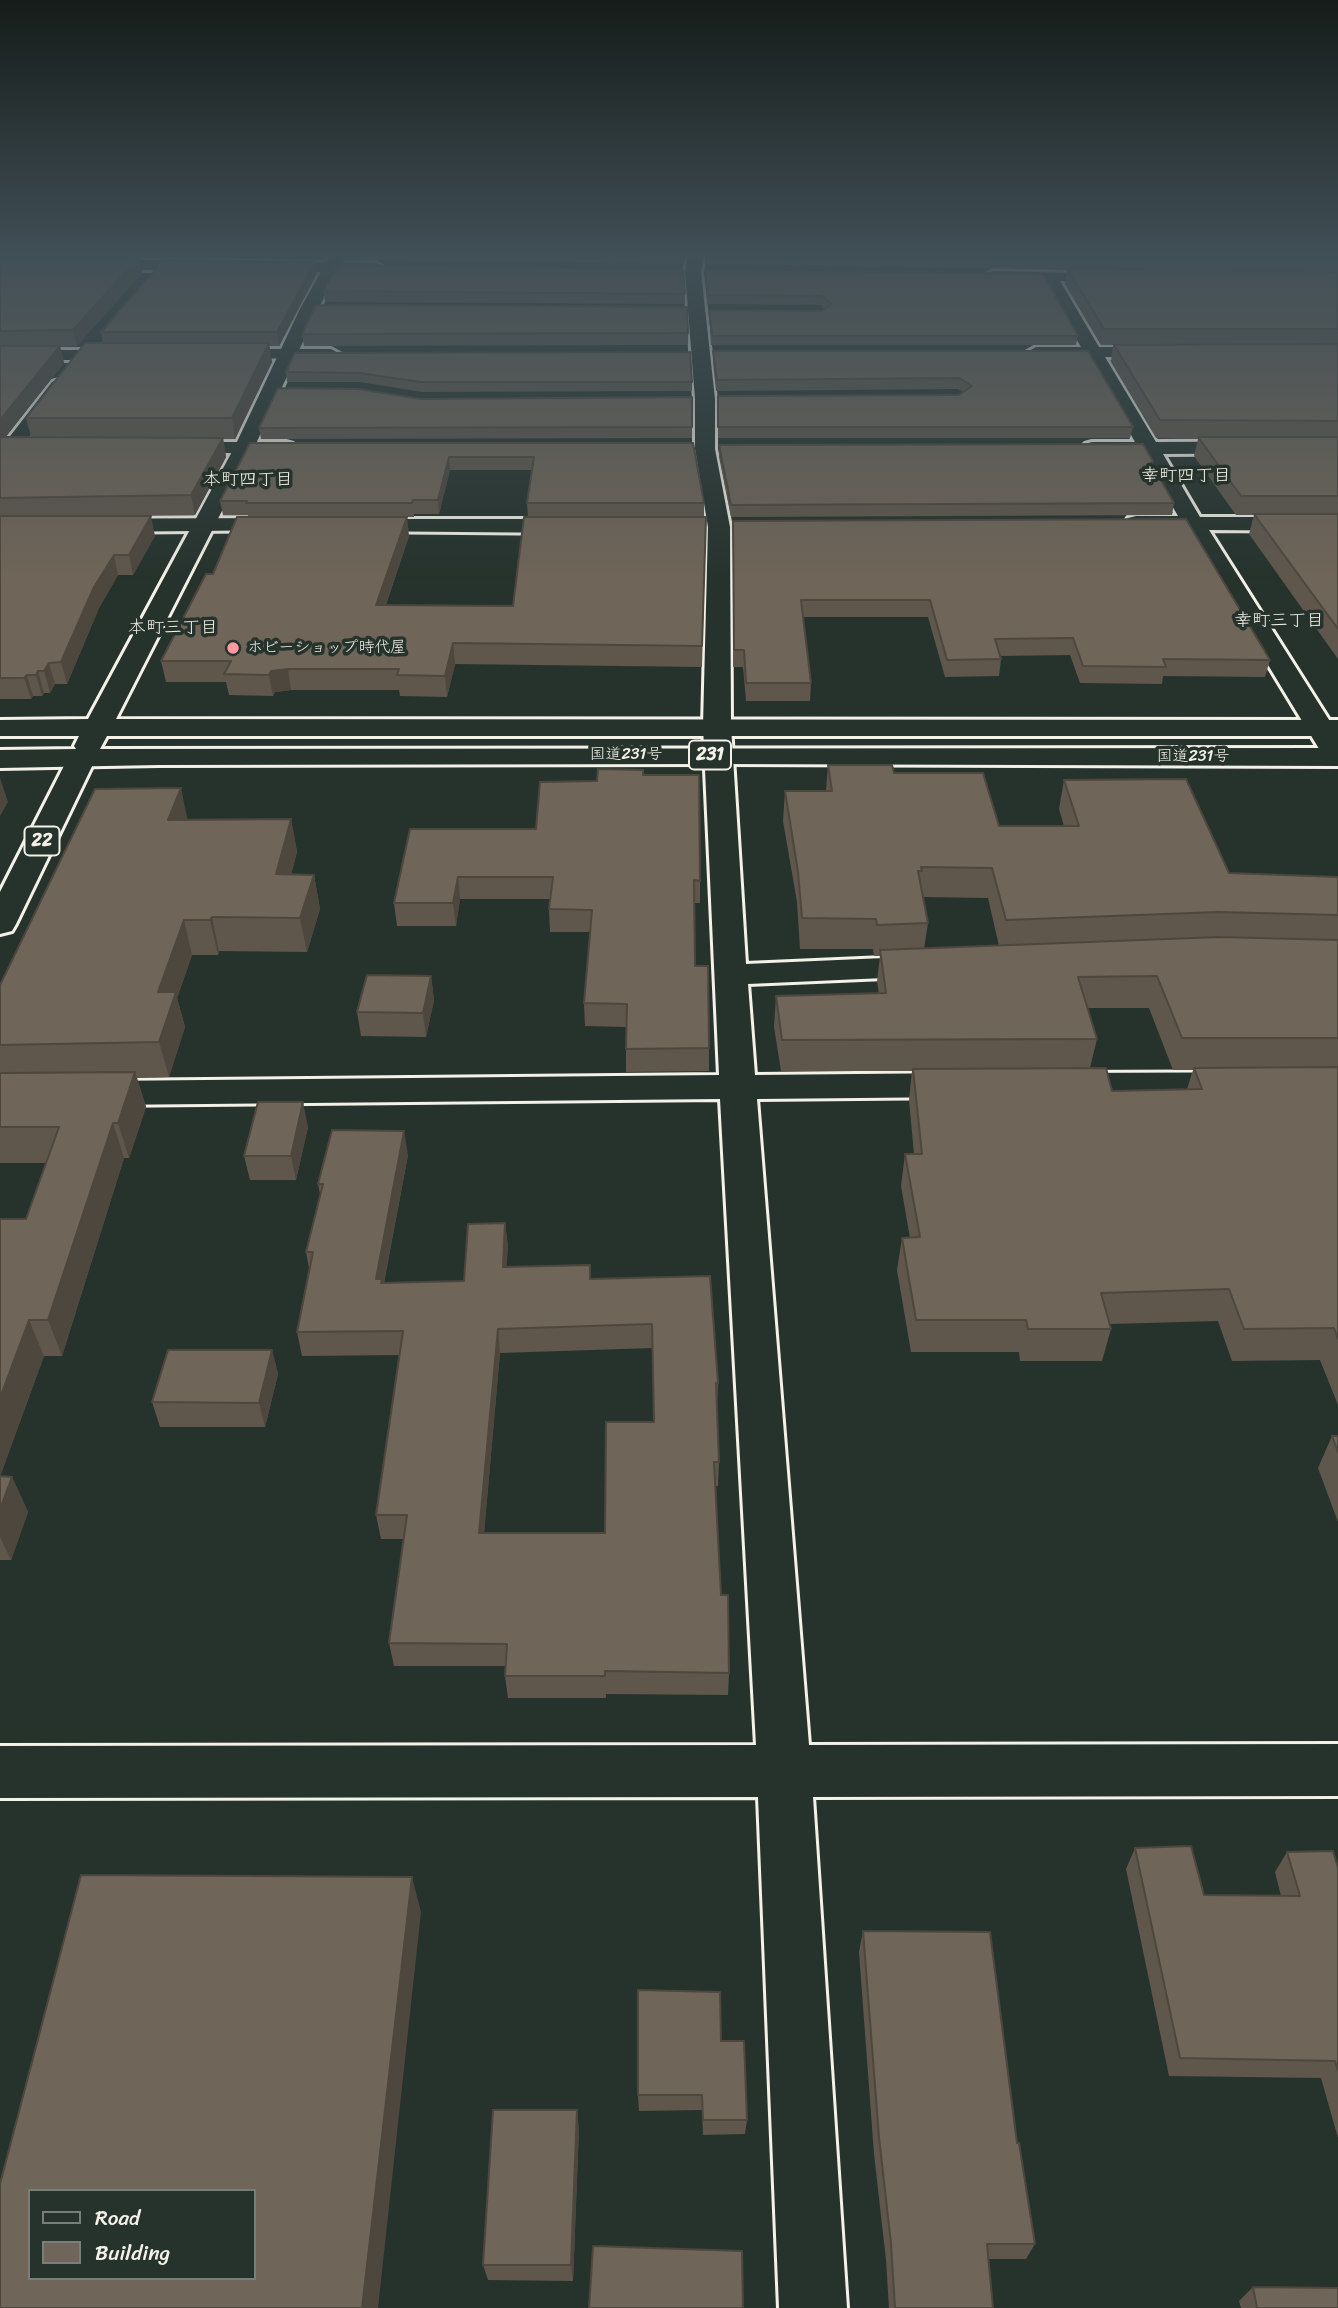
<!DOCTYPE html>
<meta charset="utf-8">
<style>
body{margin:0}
#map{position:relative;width:1338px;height:2308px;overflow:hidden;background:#26332d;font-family:Sriracha,sans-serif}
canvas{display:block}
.legend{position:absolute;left:28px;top:2189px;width:228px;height:91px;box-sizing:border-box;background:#26332d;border:2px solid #787f78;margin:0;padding:9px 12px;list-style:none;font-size:21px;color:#f4f1e8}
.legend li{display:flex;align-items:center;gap:14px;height:35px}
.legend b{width:35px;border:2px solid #787f78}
</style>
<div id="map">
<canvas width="1338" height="2308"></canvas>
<ul class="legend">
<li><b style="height:9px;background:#26332d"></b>Road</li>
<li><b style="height:19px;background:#6f6558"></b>Building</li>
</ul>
</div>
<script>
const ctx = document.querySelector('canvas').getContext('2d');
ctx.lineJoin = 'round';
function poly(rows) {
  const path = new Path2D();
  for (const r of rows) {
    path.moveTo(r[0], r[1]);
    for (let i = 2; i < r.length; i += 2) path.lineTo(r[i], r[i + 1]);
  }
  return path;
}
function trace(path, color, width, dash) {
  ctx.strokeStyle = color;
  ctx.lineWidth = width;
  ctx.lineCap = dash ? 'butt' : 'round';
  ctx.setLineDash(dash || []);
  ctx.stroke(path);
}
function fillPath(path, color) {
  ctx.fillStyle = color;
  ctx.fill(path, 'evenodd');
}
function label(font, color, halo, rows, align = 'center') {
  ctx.font = font + ' Sriracha,"Klee One",sans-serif';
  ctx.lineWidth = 7;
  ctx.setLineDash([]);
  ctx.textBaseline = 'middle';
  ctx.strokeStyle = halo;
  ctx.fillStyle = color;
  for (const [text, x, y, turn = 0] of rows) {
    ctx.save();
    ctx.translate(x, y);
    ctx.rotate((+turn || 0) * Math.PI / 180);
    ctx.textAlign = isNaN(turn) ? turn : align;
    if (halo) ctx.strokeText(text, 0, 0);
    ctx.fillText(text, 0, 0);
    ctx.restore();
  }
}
const minor = poly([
 [688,256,704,256,701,272,715,399,715,449,730,527,731,726,746,964,930,956,942,959,947,966,942,973,930,976,748,984,755,1075,961,1073,974,1077,979,1085,974,1093,961,1097,757,1099,809,1745,1338,1744,1338,1796,813,1797,847,2308,779,2308,758,1797,0,1798,0,1746,756,1745,720,1099,0,1106,0,1082,719,1075,703,726,708,527,695,449,695,399,685,272,688,256],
 [0,258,376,263,384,268,376,273,0,268,0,258],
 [993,271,1124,274,1126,277,1118,282,1060,281,1099,347,1164,347,1173,352,1164,357,1105,357,1156,442,1338,441,1338,453,1163,454,1200,517,1338,517,1338,531,1209,530,1338,734,1338,766,1328,763,1324,757,1186,530,1128,528,1125,523,1128,518,1136,516,1178,516,1142,454,1085,452,1082,448,1085,444,1092,442,1135,442,1087,357,1036,357,1027,352,1036,347,1081,347,1043,281,987,279,985,276,993,271],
 [217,349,331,349,340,354,331,359,211,358,208,354,217,349],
 [0,350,128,350,137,355,128,360,0,360,0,350],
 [59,380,69,386,18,452,4,452,1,448,4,444,52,382,59,380],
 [171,442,286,442,293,444,296,448,293,452,286,454,164,452,161,448,164,444,171,442],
 [285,518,293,520,296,525,293,530,0,533,0,519,285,518],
 [356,519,575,519,583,521,586,526,583,531,575,533,348,531,345,526,348,521,356,519],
 [1338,1072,1338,1096,1060,1097,1047,1093,1042,1085,1047,1077,1060,1073,1338,1072]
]);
const major = poly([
 [82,749,92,752,96,758,16,924,12,931,0,934,0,892,68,758,72,752,82,749]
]);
const highway = poly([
 [330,256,346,256,318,309,254,448,116,719,1338,720,1338,736,107,736,100,749,1338,748,1338,766,719,764,159,765,0,768,0,750,76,749,74,746,79,736,0,736,0,720,88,719,234,448,300,309,330,256]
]);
trace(minor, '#f4f1e8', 6);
trace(major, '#f4f1e8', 6);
trace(highway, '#f4f1e8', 6);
fillPath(minor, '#26332d');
fillPath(major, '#26332d');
fillPath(highway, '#26332d');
fillPath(poly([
 [0,256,328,256,325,260,139,257,142,273,77,346,60,347,64,363,5,437,31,437,26,418,103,343,101,332,315,262,316,275,279,346,269,346,272,362,235,439,223,439,226,457,195,515,83,516,155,536,133,575,118,575,99,608,67,684,55,684,50,693,44,693,42,696,33,696,31,699,0,699],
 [346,256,686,256,684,264,347,260],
 [705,256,1338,256,1338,659,1249,534,1254,515,1236,515,1194,456,1198,439,1156,438,1111,362,1113,345,1101,345,1065,284,1067,269,705,264],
 [705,270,1078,336,1076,345,711,345,709,310,821,311,825,309,820,305,707,304],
 [324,291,685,294,685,304,325,302],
 [688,333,688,345,304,346,302,334],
 [713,351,1088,351,1133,427,1130,438,718,438,718,396,959,395,963,392,958,389,716,391,713,362],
 [295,353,692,382,692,391,422,392,360,382,287,382,286,372],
 [692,397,692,438,261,439,259,428,421,399],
 [250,443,693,443,704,503,704,517,528,517,527,503,532,470,450,470,439,514,414,514,414,517,248,517,248,515,223,515,220,501],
 [719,445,1153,461,1152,465,1174,503,1172,515,731,517,719,457],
 [706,517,702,667,455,664,447,697,400,696,399,690,291,690,275,692,273,696,229,695,226,682,166,682,161,661,213,574,409,536,386,605,513,606],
 [733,537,1270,660,1265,677,1163,676,1162,684,1080,683,1070,655,1000,656,1001,659,999,676,945,677,928,617,803,617,811,683,810,701,746,701,743,667,733,667],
 [828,765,894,773,999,826,1064,826,1059,809,1064,780,1229,873,1338,877,1338,1405,1320,1360,1232,1361,1218,1321,1110,1324,1111,1329,1102,1361,1020,1361,1019,1352,911,1352,897,1270,902,1238,910,1238,901,1186,905,1154,914,1154,909,1100,912,1071,781,1071,774,1027,776,996,879,994,877,981,880,956,874,956,873,949,800,949,797,902,783,821,785,791,826,791],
 [923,897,988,898,999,946,924,949,928,923],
 [1087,1008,1149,1008,1173,1070,1193,1070,1187,1089,1112,1091,1090,1068,1097,1039],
 [643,775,700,881,700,903,694,903,695,966,709,1048,709,1071,626,1072,626,1027,585,1026,584,1003,590,932,550,932,549,909,550,899,460,899,456,926,397,926,394,903,536,829,597,781],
 [188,819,291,819,297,852,291,874,314,875,320,909,307,952,219,951,218,955,192,955,177,998,185,1027,169,1077,137,1078,146,1107,129,1158,124,1158,62,1356,44,1356,0,1476,0,1509,0,1219,26,1219,46,1163,0,1163,0,985],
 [431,976,434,1000,426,1037,361,1036,357,1012],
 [308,1127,296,1180,250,1180,244,1156],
 [408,1155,384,1283,464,1281,505,1223,508,1247,506,1267,591,1279,710,1276,718,1383,717,1407,719,1462,718,1486,716,1486,721,1595,729,1673,728,1695,606,1694,606,1698,508,1698,505,1676,506,1666,394,1666,389,1643,404,1539,381,1539,376,1515,399,1355,302,1356,297,1332,309,1268,306,1252,320,1194,318,1184],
 [653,1348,654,1422,605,1533,484,1533,500,1353],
 [272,1350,278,1374,265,1427,160,1427,152,1402],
 [1332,1436,1338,1436,1338,1522,1318,1468],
 [12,1477,28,1512,11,1560,0,1560,0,1509],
 [1135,1848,1204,1895,1281,1896,1275,1872,1287,1852,1338,1868,1338,2138,1321,2078,1169,2076,1126,1869],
 [863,1931,1017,2143,1035,2244,1026,2259,988,2259,993,2308,889,2308,886,2260,874,2154,859,1952],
 [721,2041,747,2120,745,2134,703,2135,702,2110,639,2111,638,2095],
 [579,2128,573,2281,488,2280,483,2265],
 [1253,2287,1338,2308,1241,2308,1239,2301]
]), '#5f574c');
fillPath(poly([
 [139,257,142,273,77,346,73,330],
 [315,262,316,275,279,346,277,332],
 [269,343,272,362,235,439,232,418],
 [60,346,64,363,4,439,0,440,0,420],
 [223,438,226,457,195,515,191,495],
 [449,457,450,470,439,514,438,500],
 [151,516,155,536,133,575,129,555],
 [407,517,409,536,379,625,376,605],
 [114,555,118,575,99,608,67,684,61,662,94,587],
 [453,643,455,664,447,697,445,676],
 [49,663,55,684,50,693,44,671],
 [288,669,291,690,275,692,273,696,269,675,271,671],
 [38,671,44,693,42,696,36,675],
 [27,675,33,696,31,699,24,678],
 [0,778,8,802,0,816],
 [181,788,188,822,168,820],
 [291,819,297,852,283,908,276,874],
 [314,875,320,909,307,952,300,918],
 [458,877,460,899,456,926,453,903],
 [212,917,219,951,218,955,210,920],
 [184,920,192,955,177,998,185,1027,169,1077,159,1042,158,992],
 [431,976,434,1000,426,1037,423,1013],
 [135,1072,146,1107,129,1158,118,1123],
 [303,1102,308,1127,296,1180,291,1156],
 [113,1123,124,1158,62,1356,48,1320],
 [404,1131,408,1155,383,1286,376,1279],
 [505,1223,508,1247,505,1291,503,1267],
 [29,1320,44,1356,0,1477,0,1398],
 [498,1329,500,1353,482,1556,479,1533],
 [272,1350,278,1374,265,1427,259,1403],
 [12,1477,28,1512,11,1560,0,1537,0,1509],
 [412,1877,421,1912,378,2308,362,2308],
 [577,2110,579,2128,573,2281,571,2265]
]), '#4e473e');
const building = poly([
 [0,256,73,256,139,257,73,330,0,331,0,256],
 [1285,256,1338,256,1338,257,1285,256],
 [164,260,315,262,277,332,101,332,164,260],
 [338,265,683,270,685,294,324,291,338,265],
 [1067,268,1338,272,1338,329,1104,329,1067,268],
 [705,270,1043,274,1078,336,712,336,709,310,821,311,832,304,821,296,708,295,705,270],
 [316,305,687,307,688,333,302,334,316,305],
 [85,343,269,343,232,418,26,418,85,343],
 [1338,344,1338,421,1160,420,1114,345,1338,344],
 [0,346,60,346,0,420,0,346],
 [713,351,1088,351,1133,427,718,427,718,396,959,395,972,386,959,378,717,380,713,351],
 [690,352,692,382,421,382,359,373,286,372,295,353,690,352],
 [278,388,358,389,421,399,692,397,692,427,259,428,278,388],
 [0,437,223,438,191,495,0,498,0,437],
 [1198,437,1338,437,1338,496,1241,496,1198,437],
 [250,443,693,443,704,503,527,503,534,457,449,457,438,500,413,500,412,503,246,503,247,501,220,501,250,443],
 [1143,444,1153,461,1151,463,1174,503,731,505,719,445,1143,444],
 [1254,514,1338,514,1338,629,1254,514],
 [0,516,151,516,129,555,114,555,94,587,61,662,49,663,44,671,38,671,36,675,27,675,24,678,0,678,0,516],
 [237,517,407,517,376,605,513,606,524,517,706,517,702,646,453,643,445,676,397,675,399,669,288,669,271,671,269,675,224,674,231,661,161,661,206,574,213,574,237,517],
 [1186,519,1270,660,1163,659,1166,667,1083,666,1073,638,995,639,1001,659,947,660,930,600,801,600,811,683,746,683,744,650,734,650,733,521,1186,519],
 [828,765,892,765,894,773,983,773,999,826,1079,826,1064,780,1186,779,1229,873,1338,877,1338,915,1218,912,1006,920,992,868,921,867,922,871,918,871,928,923,877,925,876,919,802,918,798,872,785,791,832,791,828,765],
 [598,769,643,770,643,775,699,775,700,881,694,880,695,966,708,966,709,1048,626,1049,627,1004,584,1003,592,910,549,909,553,877,458,877,453,903,394,903,410,829,536,829,540,782,597,781,598,769],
 [181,788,168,820,291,819,276,874,314,875,300,918,212,917,210,920,184,920,158,992,176,992,159,1042,0,1045,0,985,95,789,181,788],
 [1219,937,1338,940,1338,1038,1182,1038,1157,976,1078,977,1097,1039,782,1040,776,996,886,993,880,950,1219,937],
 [367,975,431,976,423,1013,357,1012,367,975],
 [1338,1067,1338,1339,1334,1328,1244,1329,1229,1289,1101,1293,1111,1329,1028,1329,1026,1320,916,1320,902,1238,920,1237,905,1154,922,1154,913,1069,1106,1068,1112,1091,1202,1089,1194,1068,1338,1067],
 [135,1072,118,1123,113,1123,48,1320,29,1320,0,1398,0,1219,26,1219,59,1127,0,1127,0,1073,135,1072],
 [258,1102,303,1102,291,1156,244,1156,258,1102],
 [332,1130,404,1131,376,1279,382,1279,381,1283,464,1281,468,1224,505,1223,503,1267,590,1265,590,1279,710,1276,718,1383,716,1383,719,1462,714,1462,721,1595,728,1595,729,1673,605,1671,605,1676,505,1676,507,1644,389,1643,407,1515,376,1515,403,1331,297,1332,313,1252,306,1252,323,1184,318,1184,332,1130],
 [652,1324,654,1422,606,1422,605,1533,479,1533,498,1329,652,1324],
 [168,1350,272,1350,259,1403,152,1402,168,1350],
 [1332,1436,1338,1436,1338,1452,1332,1436],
 [0,1476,12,1477,0,1509,0,1476],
 [1191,1846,1204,1895,1300,1896,1287,1852,1333,1851,1338,1868,1338,2070,1335,2061,1180,2058,1135,1848,1191,1846],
 [81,1875,412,1877,362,2308,0,2308,0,2184,81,1875],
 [30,2191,254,2191,254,2278,30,2278,30,2191],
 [863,1931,990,1932,1017,2143,1019,2143,1035,2244,987,2244,993,2308,895,2308,891,2244,879,2137,863,1931],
 [638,1990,720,1992,721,2041,744,2041,747,2120,703,2120,702,2095,638,2095,638,1990],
 [493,2110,577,2110,571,2265,483,2265,493,2110],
 [593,2246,742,2251,743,2308,589,2308,593,2246],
 [1253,2287,1338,2288,1338,2308,1257,2308,1253,2287]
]);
fillPath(building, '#6f6558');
trace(building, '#4e473e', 2);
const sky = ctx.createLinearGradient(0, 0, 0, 579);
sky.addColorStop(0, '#151c19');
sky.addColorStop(0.44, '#415057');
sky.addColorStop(1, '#41505700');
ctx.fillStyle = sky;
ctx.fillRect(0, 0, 1338, 579);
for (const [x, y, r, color] of [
 [233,648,7,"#ff9aa2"]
]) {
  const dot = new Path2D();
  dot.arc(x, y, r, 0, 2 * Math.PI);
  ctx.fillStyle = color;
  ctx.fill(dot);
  trace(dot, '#26332d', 2.5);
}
label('16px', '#f4f1e8', '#26332d', [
 ["ホビーショップ時代屋",247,648]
], 'left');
label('16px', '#f4f1e8', '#26332d', [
 ["国道231号",626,755],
 ["国道231号",1193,757]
]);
label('18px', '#f4f1e8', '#26332d', [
 ["幸町四丁目",1186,476],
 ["本町四丁目",248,480],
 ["幸町三丁目",1279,621],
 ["本町三丁目",173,628]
]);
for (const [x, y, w] of [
 [710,755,42],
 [42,841,35]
]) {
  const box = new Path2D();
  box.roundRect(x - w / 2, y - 14.5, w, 29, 5);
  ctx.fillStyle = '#26332d';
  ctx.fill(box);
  trace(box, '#f4f1e8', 2);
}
label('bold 18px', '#f4f1e8', null, [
 ["231",710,755],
 ["22",42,841]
]);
</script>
